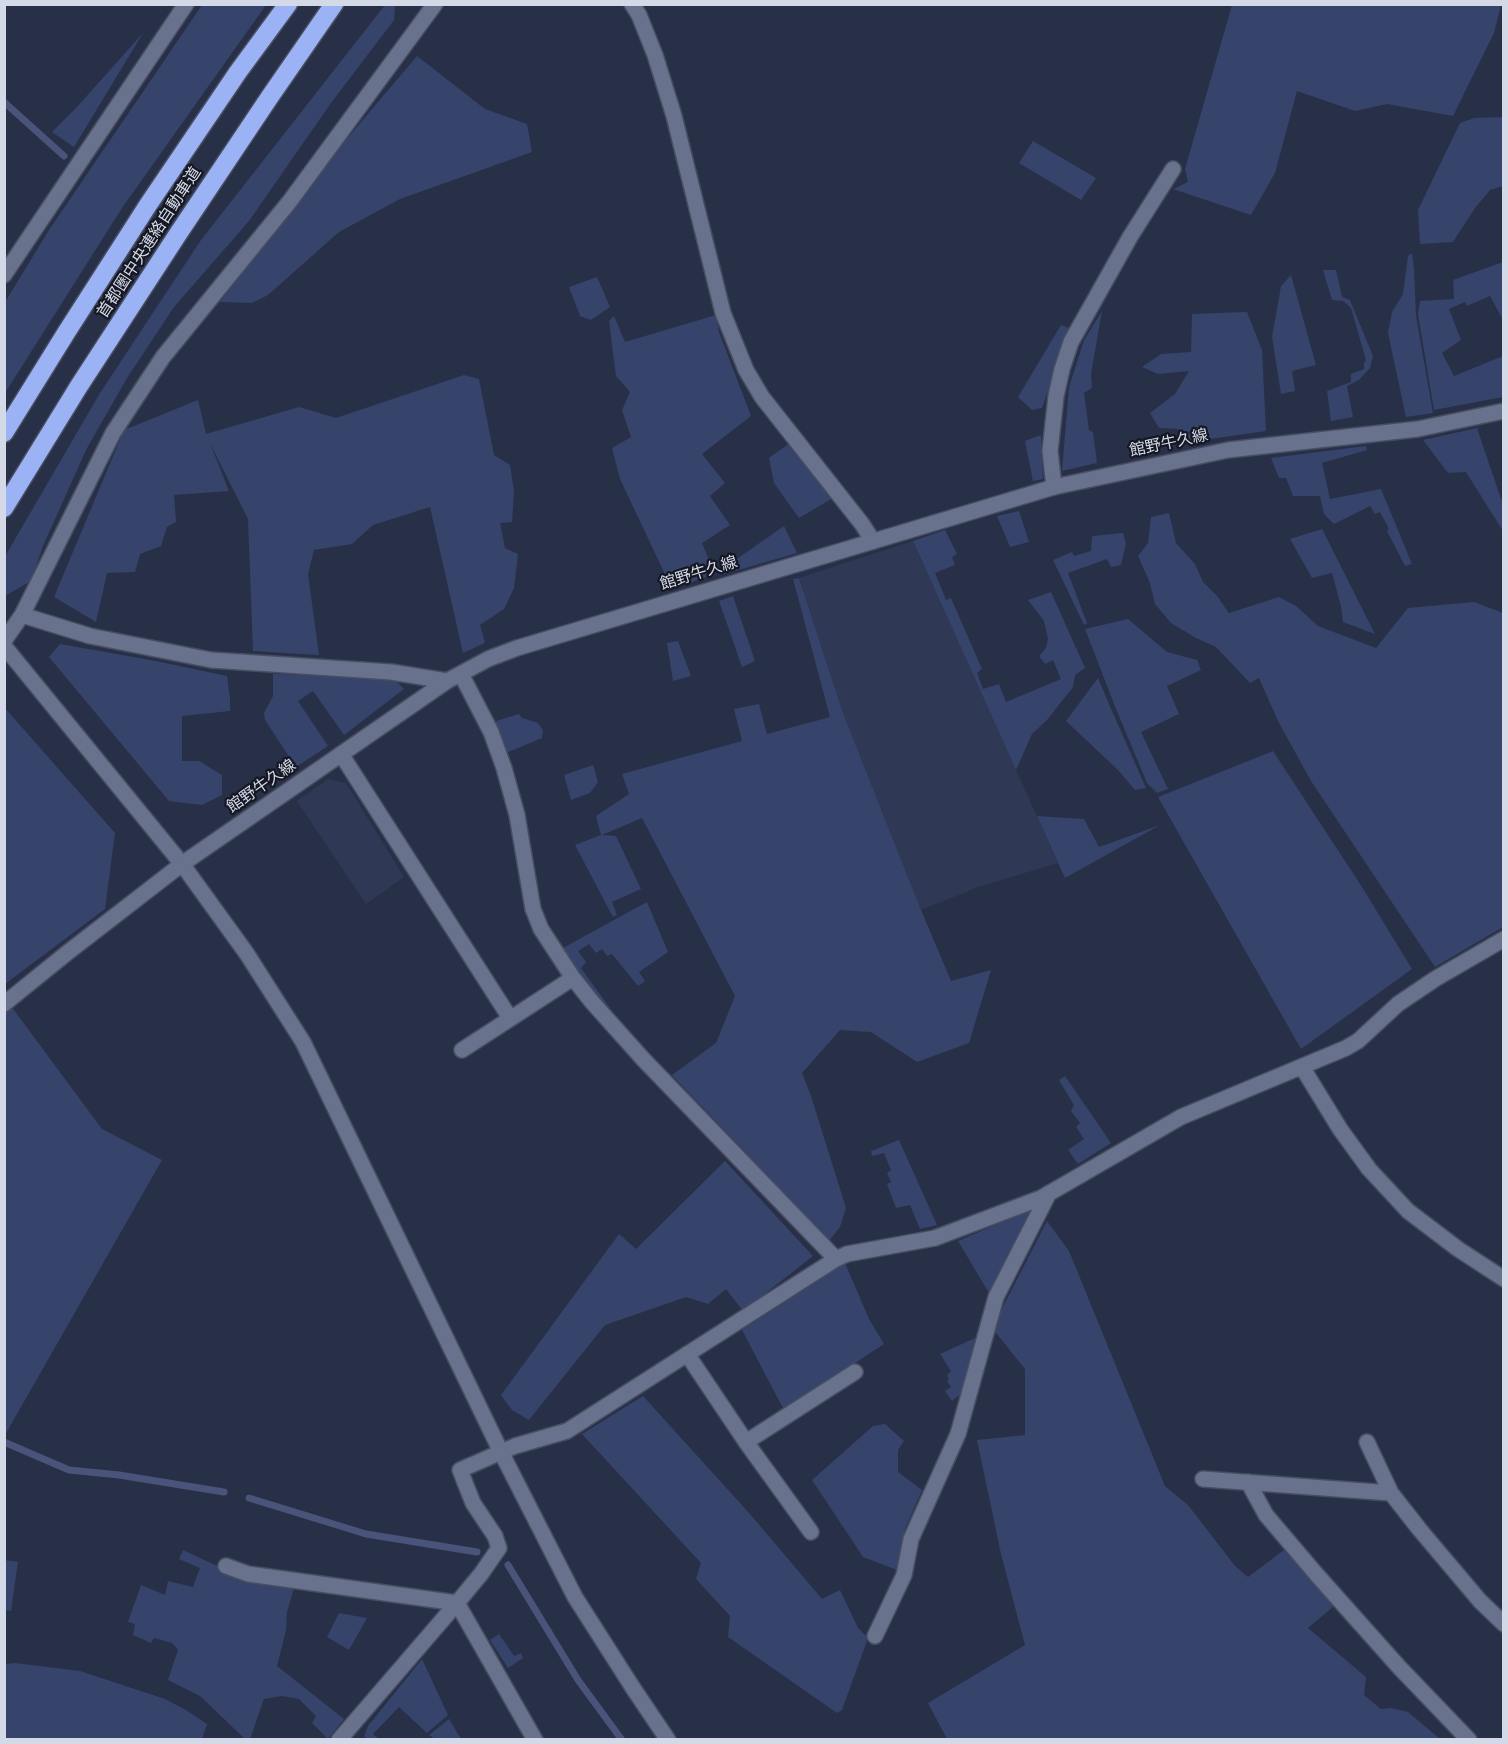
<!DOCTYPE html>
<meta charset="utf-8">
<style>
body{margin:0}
#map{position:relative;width:1508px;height:1744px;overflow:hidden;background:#283047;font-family:"Nunito Sans",sans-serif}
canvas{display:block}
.frame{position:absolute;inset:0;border:6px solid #d4d9e8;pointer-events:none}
</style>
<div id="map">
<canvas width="1508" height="1744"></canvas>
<div class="frame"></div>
</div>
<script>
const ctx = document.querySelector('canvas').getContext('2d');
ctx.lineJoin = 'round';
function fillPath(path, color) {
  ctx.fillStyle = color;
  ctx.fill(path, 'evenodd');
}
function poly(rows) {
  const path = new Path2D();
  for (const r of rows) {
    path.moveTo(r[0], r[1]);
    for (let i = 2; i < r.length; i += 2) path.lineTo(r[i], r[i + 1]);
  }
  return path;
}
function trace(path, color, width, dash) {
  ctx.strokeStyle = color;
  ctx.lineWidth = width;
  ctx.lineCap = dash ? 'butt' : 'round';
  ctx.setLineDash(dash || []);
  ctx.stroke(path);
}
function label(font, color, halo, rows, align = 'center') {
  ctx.font = font + ' "Nunito Sans","Noto Sans JP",sans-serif';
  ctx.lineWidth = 4.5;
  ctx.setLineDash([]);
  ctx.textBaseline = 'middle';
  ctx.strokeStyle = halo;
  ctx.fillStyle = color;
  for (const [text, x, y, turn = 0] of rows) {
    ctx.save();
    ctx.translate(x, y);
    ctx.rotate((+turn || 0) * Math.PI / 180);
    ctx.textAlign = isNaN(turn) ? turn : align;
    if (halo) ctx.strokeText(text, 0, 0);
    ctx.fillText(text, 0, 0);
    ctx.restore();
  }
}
fillPath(poly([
 [913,541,1058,863,981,886,921,910,843,713,799,578],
 [328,779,346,783,404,877,366,904,297,801]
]), '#2f3956');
fillPath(poly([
 [202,5,266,5,122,208,5,393,5,302,49,230],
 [385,5,395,5,394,20,331,103,249,221,174,307,127,378,86,450,43,546,31,581,5,596,4,558,100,393,201,240],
 [1232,5,1232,4,1501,5,1494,33,1453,116,1387,104,1355,111,1297,91,1275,173,1251,215,1173,189,1188,182,1185,169],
 [143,33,74,147,52,132,76,108],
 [417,56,485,109,527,124,532,152,400,199,339,232,268,295,252,303,220,302,322,168],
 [1503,117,1503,186,1490,190,1475,208,1453,242,1420,244,1418,210,1460,123,1474,118],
 [1033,141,1096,178,1081,200,1019,163],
 [1412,253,1414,270,1416,316,1433,413,1406,417,1388,333,1392,312,1403,294,1408,256],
 [1503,262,1503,317,1502,318,1490,296,1467,306,1465,302,1449,309,1461,340,1442,353,1454,376,1503,356,1503,397,1434,410,1418,314,1420,301,1454,299,1453,280],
 [1323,270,1336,270,1342,297,1350,300,1373,356,1370,368,1359,380,1347,386,1353,417,1331,421,1327,391,1351,382,1351,374,1364,369,1364,363,1366,360,1351,308,1343,301,1332,300],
 [1291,275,1316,365,1292,371,1295,391,1281,394,1272,337,1281,286],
 [597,277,610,307,591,320,580,316,569,287],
 [1102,311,1091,374,1092,388,1084,393,1089,430,1093,432,1097,463,1062,471,1069,387,1084,340],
 [1247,312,1262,350,1266,431,1182,443,1178,429,1159,428,1150,413,1175,394,1189,371,1158,374,1142,367,1161,354,1191,352,1192,314],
 [716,315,719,332,751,416,702,454,725,483,710,496,730,525,702,543,715,574,672,589,620,479,612,448,631,437,622,410,630,392,616,376,609,321,614,316,625,342],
 [1061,325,1069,328,1042,408,1032,410,1018,397],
 [464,375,479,379,494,455,510,465,514,492,512,522,500,523,505,548,518,554,514,588,504,609,480,625,485,643,463,653,430,507,373,525,352,544,314,550,308,574,319,655,253,651,248,519,210,443,229,491,174,495,176,522,167,527,161,546,140,554,135,572,107,573,96,622,54,597,124,430,198,400,206,434,299,407,336,418],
 [1477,428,1501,499,1503,500,1503,531,1466,472,1448,473,1423,440],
 [1041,435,1043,479,1033,481,1025,441],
 [790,443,833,498,799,518,774,483,769,458],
 [1366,446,1367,450,1322,463,1330,499,1381,489,1412,564,1405,566,1387,531,1389,529,1380,512,1375,514,1370,506,1334,524,1324,514,1320,496,1293,496,1286,478,1279,478,1271,458],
 [1019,511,1029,542,1010,547,997,516],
 [1169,513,1176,543,1195,564,1203,582,1217,596,1229,613,1279,597,1296,606,1318,626,1376,648,1408,608,1474,602,1503,613,1503,927,1435,967,1311,781,1278,721,1259,678,1250,683,1216,647,1196,638,1171,623,1155,604,1150,583,1138,556,1148,543,1151,517],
 [784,526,797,553,721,575,721,570],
 [1322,529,1375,634,1343,622,1341,606,1332,573,1312,578,1290,539],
 [945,530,957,554,952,557,955,565,935,573,946,600,951,598,982,669,977,673,983,689,999,684,1006,702,1061,679,1053,660,1045,664,1039,656,1046,648,1048,639,1044,621,1028,600,1051,592,1085,668,1075,675,1073,687,1047,720,1032,734,1016,770,913,541],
 [1123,533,1126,543,1121,565,1111,567,1107,559,1068,573,1087,623,1084,625,1053,560,1072,552,1074,556,1091,551,1092,536],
 [799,578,843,713,921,910,951,981,991,970,969,1043,917,1062,871,1032,840,1030,802,1073,811,1096,846,1208,840,1227,829,1241,672,1075,716,1043,735,996,642,818,602,835,616,836,641,889,612,902,617,915,613,917,575,845,601,835,596,816,629,794,622,774,742,741,734,709,759,704,767,734,830,717,793,579],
 [733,596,755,661,742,667,719,601],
 [1128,619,1167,652,1197,660,1201,670,1167,686,1179,714,1141,732,1168,789,1157,793,1147,783,1116,709,1085,629],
 [678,641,691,676,673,681,667,643],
 [60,644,156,661,227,676,230,698,230,711,182,716,182,761,199,761,222,775,222,795,202,805,169,801,49,657],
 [273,674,391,676,404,689,344,735,313,691,298,701,328,746,296,767,265,720,264,713,273,696],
 [1098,678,1112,711,1146,788,1135,790,1118,770,1066,721],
 [4,707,115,833,105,909,5,984],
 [519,714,522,718,538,723,543,730,542,738,506,753,493,722],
 [1273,751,1362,887,1412,969,1301,1049,1158,797],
 [593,765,598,782,590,793,571,800,564,775],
 [1037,816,1084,819,1099,847,1160,825,1065,878],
 [647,902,668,952,639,972,645,981,638,986,612,954,607,956,602,949,596,953,589,944,578,951,586,962,581,968,610,1008,607,1010,581,978,561,949],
 [11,1006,102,1129,162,1160,5,1435,4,1013],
 [1065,1076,1111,1143,1078,1164,1068,1150,1084,1139,1076,1127,1080,1123,1071,1111,1074,1105,1059,1080],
 [899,1140,937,1225,920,1229,910,1205,896,1208,887,1184,891,1182,887,1173,891,1170,884,1153,872,1156,871,1151],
 [725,1161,813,1256,743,1311,726,1289,708,1304,686,1297,605,1325,529,1420,512,1410,501,1395,619,1234,636,1249],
 [1037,1207,1012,1250,989,1293,958,1241],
 [1047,1221,1069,1251,1165,1486,1188,1505,1235,1566,1248,1577,1284,1550,1334,1606,1308,1628,1366,1677,1364,1695,1381,1709,1391,1708,1408,1712,1440,1739,947,1739,928,1703,1025,1645,1001,1554,977,1440,1025,1435,1025,1369,992,1328],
 [845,1263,869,1319,884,1344,784,1410,742,1330],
 [975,1338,962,1393,952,1401,945,1391,951,1387,947,1381,949,1379,947,1375,951,1371,940,1354],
 [643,1396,750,1514,822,1599,840,1590,858,1628,868,1638,842,1710,837,1713,728,1637,730,1616,696,1579,701,1563,582,1434],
 [885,1424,904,1441,898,1450,898,1472,922,1490,905,1529,897,1570,863,1557,812,1480,873,1426],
 [183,1550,245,1579,294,1588,287,1612,286,1630,277,1666,344,1719,328,1739,312,1723,316,1716,299,1699,282,1696,264,1699,250,1739,245,1739,200,1696,168,1680,178,1650,172,1643,154,1638,151,1643,133,1635,135,1624,128,1622,141,1585,165,1595,168,1581,193,1587,200,1568,179,1559],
 [4,1560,18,1562,11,1611,5,1610],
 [339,1613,367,1618,349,1650,327,1637],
 [499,1634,514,1656,521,1653,523,1658,508,1668,490,1640],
 [422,1659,448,1715,427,1733,399,1707,373,1734,379,1739,367,1739,364,1736,368,1726],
 [15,1663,80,1671,165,1699,186,1710,207,1724,202,1739,5,1739,5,1664],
 [449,1719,461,1739,435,1739,429,1735]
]), '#36436b');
trace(poly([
 [4,102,64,156],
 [4,1442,69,1470,119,1475,224,1492],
 [249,1498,366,1534,477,1552],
 [508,1565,578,1680,622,1740]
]), '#4a5379', 7);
const minor = poly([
 [632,4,639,15,655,55,674,116,723,313,746,370,762,397,862,524,873,541],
 [4,275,186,4],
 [1054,487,1050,451,1056,396,1062,369,1071,342,1130,237,1173,169],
 [22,615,90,636,211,660,391,672,447,681],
 [4,641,22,615,113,433,163,357,290,201,435,4],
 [461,674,491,732,504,768,517,815,533,909,541,929,573,978,592,1002,643,1059,836,1259],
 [341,754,510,1018],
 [462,1050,573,978],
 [1302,1067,1340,1129,1369,1169,1408,1211,1458,1249,1504,1279],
 [687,1354,746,1442,811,1532],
 [746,1442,855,1372],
 [1367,1442,1391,1493,1420,1530,1480,1601,1504,1624],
 [1203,1479,1391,1493],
 [1248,1482,1266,1515,1317,1575,1399,1667,1469,1740],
 [226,1566,248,1574,457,1603],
 [457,1603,535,1740],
 [875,1636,904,1575,911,1539,958,1434,996,1297,1049,1193],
 [339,1740,457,1603,481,1574,499,1548,495,1536,473,1503,460,1470,515,1446,567,1431,836,1259,847,1254,935,1238,1041,1198,1181,1117,1346,1048,1358,1041,1398,1004,1435,979,1504,939]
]);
const tertiary = poly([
 [4,646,182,864,247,954,303,1042,501,1452,575,1597,633,1688,668,1740]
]);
const secondary = poly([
 [4,1004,67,953,182,864,447,681,488,659,517,648,1054,487,1228,450,1418,429,1504,411]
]);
const motorway = poly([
 [4,433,66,333,148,205,238,72,288,4],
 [4,508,79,386,178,234,269,98,334,4]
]);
trace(minor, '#484d61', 18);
trace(tertiary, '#484d61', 18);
trace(secondary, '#484d61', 18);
trace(motorway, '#484d61', 21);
trace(minor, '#68728c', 15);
trace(tertiary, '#68728c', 15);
trace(secondary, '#68728c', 15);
trace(motorway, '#9bb2f5', 18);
label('16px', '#d4d9e8', '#151823', [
 ["首都圏中央連絡自動車道",150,243,-57],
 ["館野牛久線",1169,444,-12],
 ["館野牛久線",699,574,-17],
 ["館野牛久線",262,787,-35]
]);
</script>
